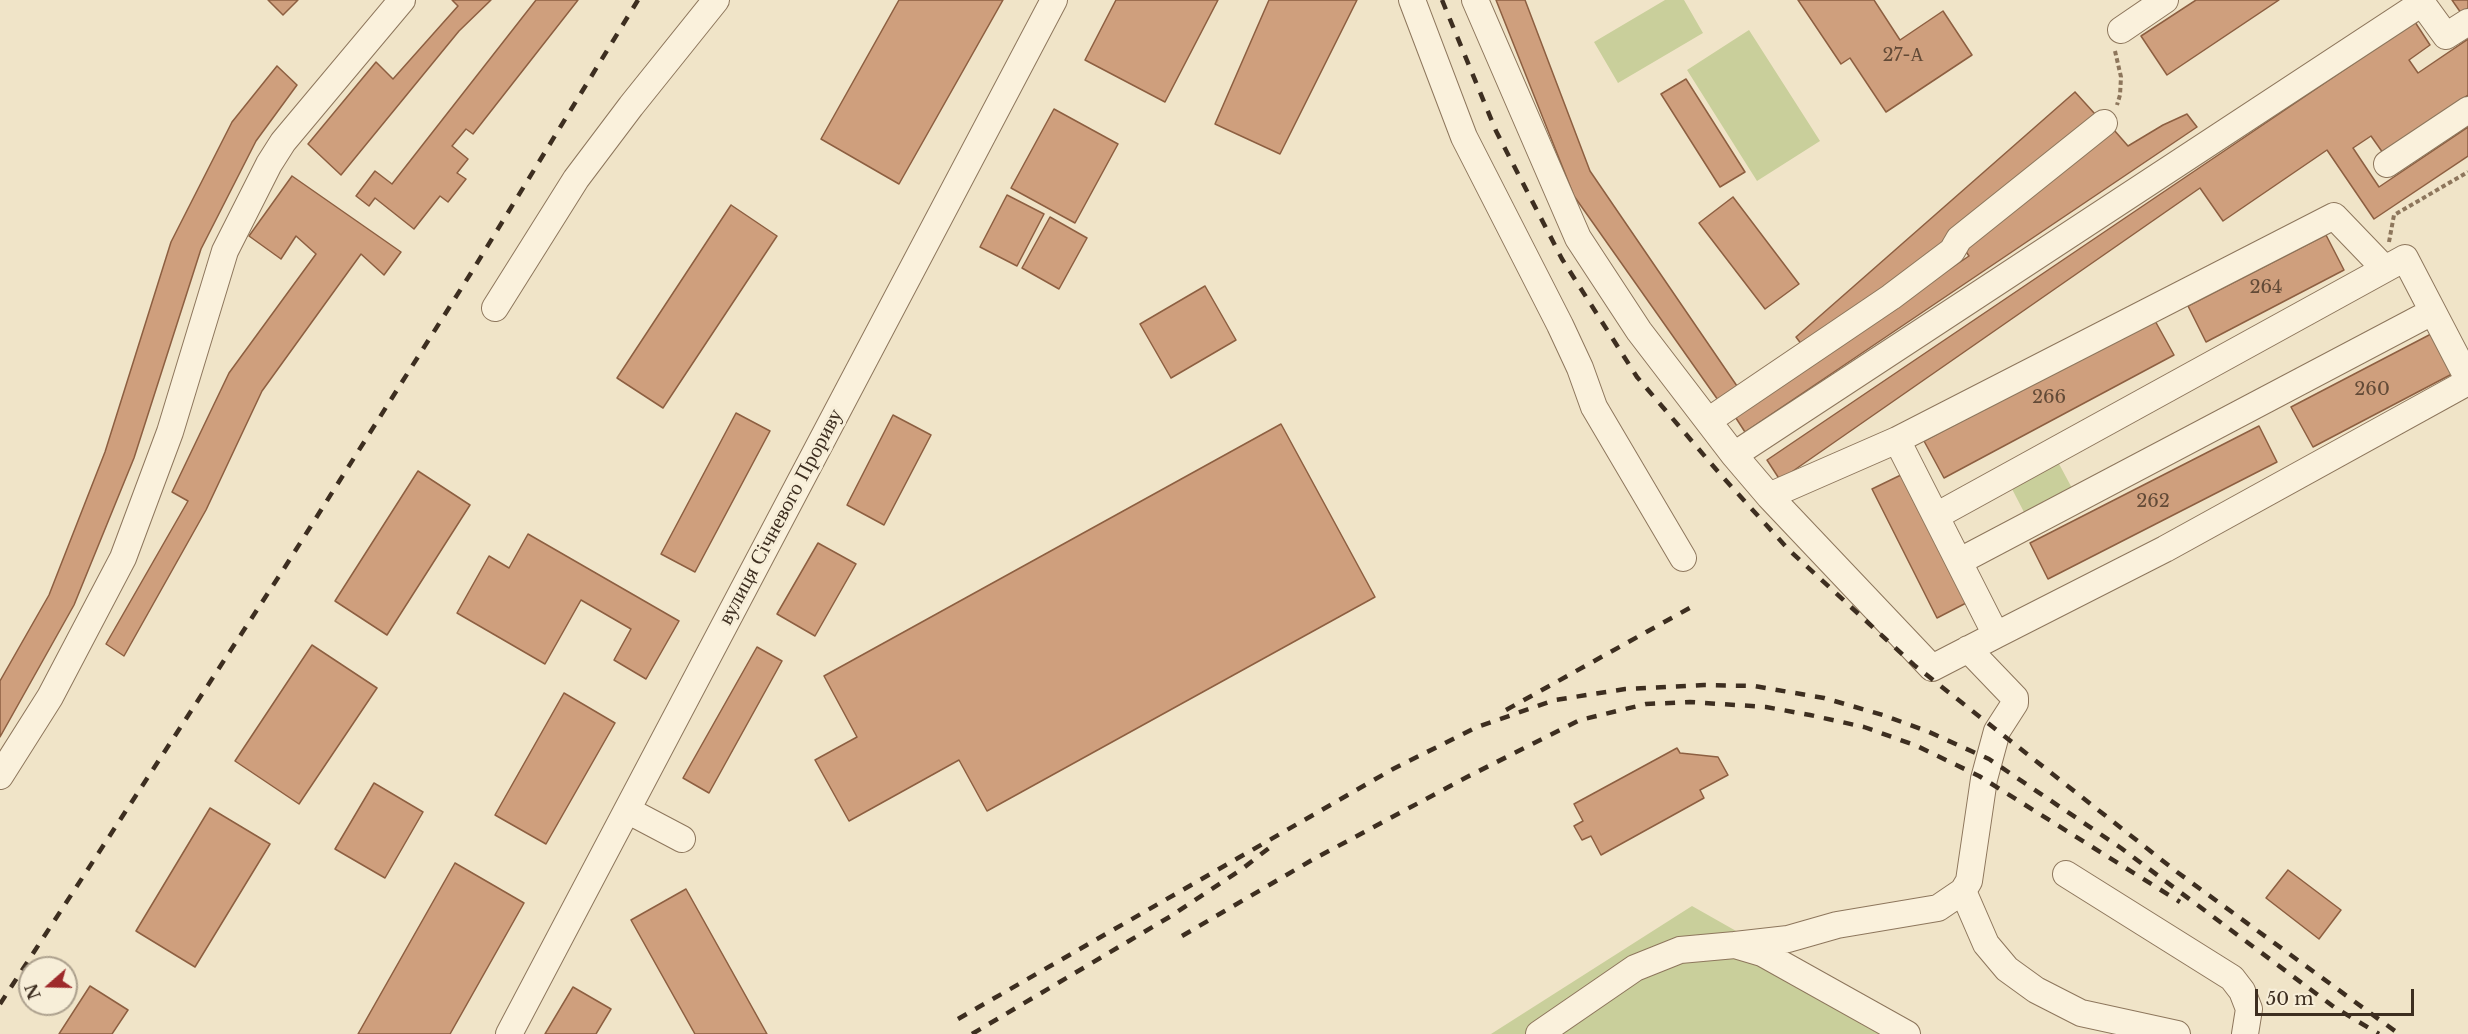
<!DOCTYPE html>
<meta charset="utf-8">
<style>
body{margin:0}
#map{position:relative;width:2468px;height:1034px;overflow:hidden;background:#f0e4c8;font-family:"Libre Baskerville",serif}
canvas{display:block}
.north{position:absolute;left:18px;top:956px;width:60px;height:60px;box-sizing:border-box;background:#f7eed8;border:2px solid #ada18e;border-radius:50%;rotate:250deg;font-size:16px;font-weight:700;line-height:24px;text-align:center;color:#3d2e20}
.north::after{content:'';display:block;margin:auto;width:21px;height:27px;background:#9e2a2b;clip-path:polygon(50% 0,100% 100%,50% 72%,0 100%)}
.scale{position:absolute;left:2255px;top:989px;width:159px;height:27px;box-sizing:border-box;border:3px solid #3d2e20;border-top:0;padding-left:8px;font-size:18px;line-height:21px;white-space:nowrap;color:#3d2e20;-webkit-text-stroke:4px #f7eed8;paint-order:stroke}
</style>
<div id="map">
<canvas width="2468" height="1034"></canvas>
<div class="north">N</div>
<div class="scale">50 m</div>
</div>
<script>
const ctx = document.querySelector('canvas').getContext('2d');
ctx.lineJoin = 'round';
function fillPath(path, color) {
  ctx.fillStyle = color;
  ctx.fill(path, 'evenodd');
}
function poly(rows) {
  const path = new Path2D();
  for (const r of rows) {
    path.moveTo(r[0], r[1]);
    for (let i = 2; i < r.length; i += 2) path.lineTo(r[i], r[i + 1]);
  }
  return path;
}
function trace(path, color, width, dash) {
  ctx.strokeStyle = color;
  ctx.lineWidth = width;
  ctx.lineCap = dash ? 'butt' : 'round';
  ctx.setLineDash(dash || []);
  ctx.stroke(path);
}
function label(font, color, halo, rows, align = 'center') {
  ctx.font = font + ' "Libre Baskerville",serif';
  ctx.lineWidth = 6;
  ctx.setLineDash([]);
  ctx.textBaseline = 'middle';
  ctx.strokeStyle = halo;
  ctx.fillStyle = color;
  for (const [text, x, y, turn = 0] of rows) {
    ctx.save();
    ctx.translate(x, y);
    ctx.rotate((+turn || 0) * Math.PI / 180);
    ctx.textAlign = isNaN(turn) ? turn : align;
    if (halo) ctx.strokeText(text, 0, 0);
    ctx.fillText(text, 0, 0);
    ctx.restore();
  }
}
fillPath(poly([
 [1665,0,1684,0,1703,33,1618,83,1594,42],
 [1749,30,1820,141,1757,181,1687,70],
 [2058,462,2073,490,2026,516,2011,487],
 [1692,906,1918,1034,1491,1034]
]), '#c9cf9b');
const building = poly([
 [268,0,298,0,283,15,268,0],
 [452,0,491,0,459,31,341,175,308,144,376,62,393,79,458,6,452,0],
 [536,0,578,0,473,134,466,129,452,146,468,159,457,173,466,179,448,202,440,196,414,229,375,198,369,206,356,196,375,171,392,184,536,0],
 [899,0,1003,0,899,184,821,139,899,0],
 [1116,0,1218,0,1165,102,1085,60,1116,0],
 [1269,0,1357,0,1280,154,1215,124,1269,0],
 [1496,0,1525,0,1590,171,1737,386,1718,400,1574,196,1496,0],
 [1798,0,1874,0,1900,40,1943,11,1972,55,1886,112,1850,58,1841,64,1798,0],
 [2196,0,2279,0,2167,75,2141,36,2196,0],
 [2452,0,2468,0,2468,8,2461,13,2452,0],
 [2415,22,2430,45,2409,60,2418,73,2468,39,2468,95,2383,153,2371,136,2353,148,2379,187,2468,127,2468,156,2374,219,2327,150,2223,221,2200,188,1780,480,1767,460,2415,22],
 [277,66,297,85,256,141,201,249,134,458,74,605,0,737,0,681,49,595,105,452,171,242,232,122,277,66],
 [1686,79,1745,172,1720,187,1661,94,1686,79],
 [2075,92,2095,114,1890,289,1805,349,1796,337,2075,92],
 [1054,109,1118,144,1075,223,1011,188,1054,109],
 [2187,114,2197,127,1745,432,1734,415,1969,256,1962,246,2114,130,2128,146,2163,125,2187,114],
 [292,176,401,252,384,275,361,254,262,391,206,510,124,656,106,644,188,501,172,492,229,373,316,254,296,236,281,259,249,236,292,176],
 [1007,195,1044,214,1017,266,980,247,1007,195],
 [1733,197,1799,284,1765,309,1699,223,1733,197],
 [731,205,777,236,663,408,617,378,731,205],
 [1050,217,1087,238,1059,289,1022,268,1050,217],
 [2326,235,2344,270,2206,342,2188,306,2326,235],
 [1205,286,1236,340,1171,378,1140,324,1205,286],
 [2154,319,2174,355,1944,478,1924,441,2154,319],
 [2431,334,2452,374,2313,447,2291,407,2431,334],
 [736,413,770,431,695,572,661,554,736,413],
 [893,415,931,435,884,525,847,505,893,415],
 [1281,424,1375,597,987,811,959,760,849,821,815,760,857,737,824,676,1281,424],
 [2259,426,2277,462,2048,579,2030,543,2259,426],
 [418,471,470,505,387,635,335,601,418,471],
 [1905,473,1970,601,1937,618,1872,489,1905,473],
 [528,534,679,621,646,679,614,660,631,629,581,600,545,664,457,613,489,556,509,568,528,534],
 [818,543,856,564,815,636,777,614,818,543],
 [312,645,377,688,299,804,235,761,312,645],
 [757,647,782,661,709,793,683,778,757,647],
 [564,693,615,723,546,844,495,815,564,693],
 [1677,748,1680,753,1718,757,1728,775,1700,790,1704,798,1601,855,1591,836,1582,840,1574,826,1583,821,1574,804,1677,748],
 [374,783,423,812,385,878,335,849,374,783],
 [210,808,270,844,195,967,136,931,210,808],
 [455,863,524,903,450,1034,358,1034,455,863],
 [2288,870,2341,910,2319,939,2266,898,2288,870],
 [686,889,767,1034,695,1034,631,920,686,889],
 [90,986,128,1010,112,1034,59,1034,90,986],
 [573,987,611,1009,596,1034,545,1034,573,987]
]);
fillPath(building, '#cf9f7d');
trace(building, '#8d5f41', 1.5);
const minor = poly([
 [1412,0,1464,137,1560,325,1580,368,1594,407,1683,558],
 [1475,0,1578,238,1639,331,1734,455,1769,496,1932,668,1996,635,1897,440,1769,496],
 [2121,30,2165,0],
 [2387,164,2468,110],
 [495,308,576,179,631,106,716,0],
 [1708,421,1891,297,1952,251,1959,239,2104,123],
 [1897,440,2334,216,2384,268],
 [1734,455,2422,3,2446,36,2468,22],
 [1936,516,2405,258,2468,379],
 [1960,561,2432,312],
 [1996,635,2165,549,2468,382],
 [0,776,50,697,123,558,170,432,225,251,269,164,283,142,402,0],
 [627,810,682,839],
 [2066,874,2232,978,2242,991,2249,1009,2245,1034],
 [1963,891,1986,944,2007,969,2036,990,2081,1013,2177,1034],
 [1735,945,1788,939,1837,925,1938,908,1963,891,1969,881,1984,779,1997,731,2015,703,2015,698,1968,649],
 [509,1034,1054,0],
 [1539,1034,1635,968,1680,950,1735,945,1762,953,1907,1034]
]);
trace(minor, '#8d765c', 28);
trace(poly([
 [2115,51,2121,77,2120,95,2117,105],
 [2389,242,2394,215,2468,172]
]), '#8d765c', 4, [4.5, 3]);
trace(minor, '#faf1dc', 26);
trace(poly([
 [1442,0,1496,131,1562,259,1637,377,1720,474,1789,550,1914,665,2177,872,2399,1034],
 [1506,710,1695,605],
 [1182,936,1312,860,1467,777,1580,720,1646,704,1690,702,1766,707,1810,715,1864,727,1917,746,1979,776,2180,902],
 [0,1004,285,567,471,273,638,0],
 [958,1019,1393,769,1477,727,1555,700,1625,689,1704,685,1754,686,1824,698,1883,715,1929,732,1989,759,2121,848,2334,1007,2379,1034],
 [972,1034,1171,916,1242,869,1269,848]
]), '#3d2e20', 4.5, [10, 10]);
label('18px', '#624a37', null, [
 ["27-А",1903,56],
 ["264",2266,288],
 ["260",2372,390],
 ["266",2049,398],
 ["262",2153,502]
]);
label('21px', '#3d2e20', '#f7eed8', [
 ["вулиця Січневого Прориву",781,517,-62]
]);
</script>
